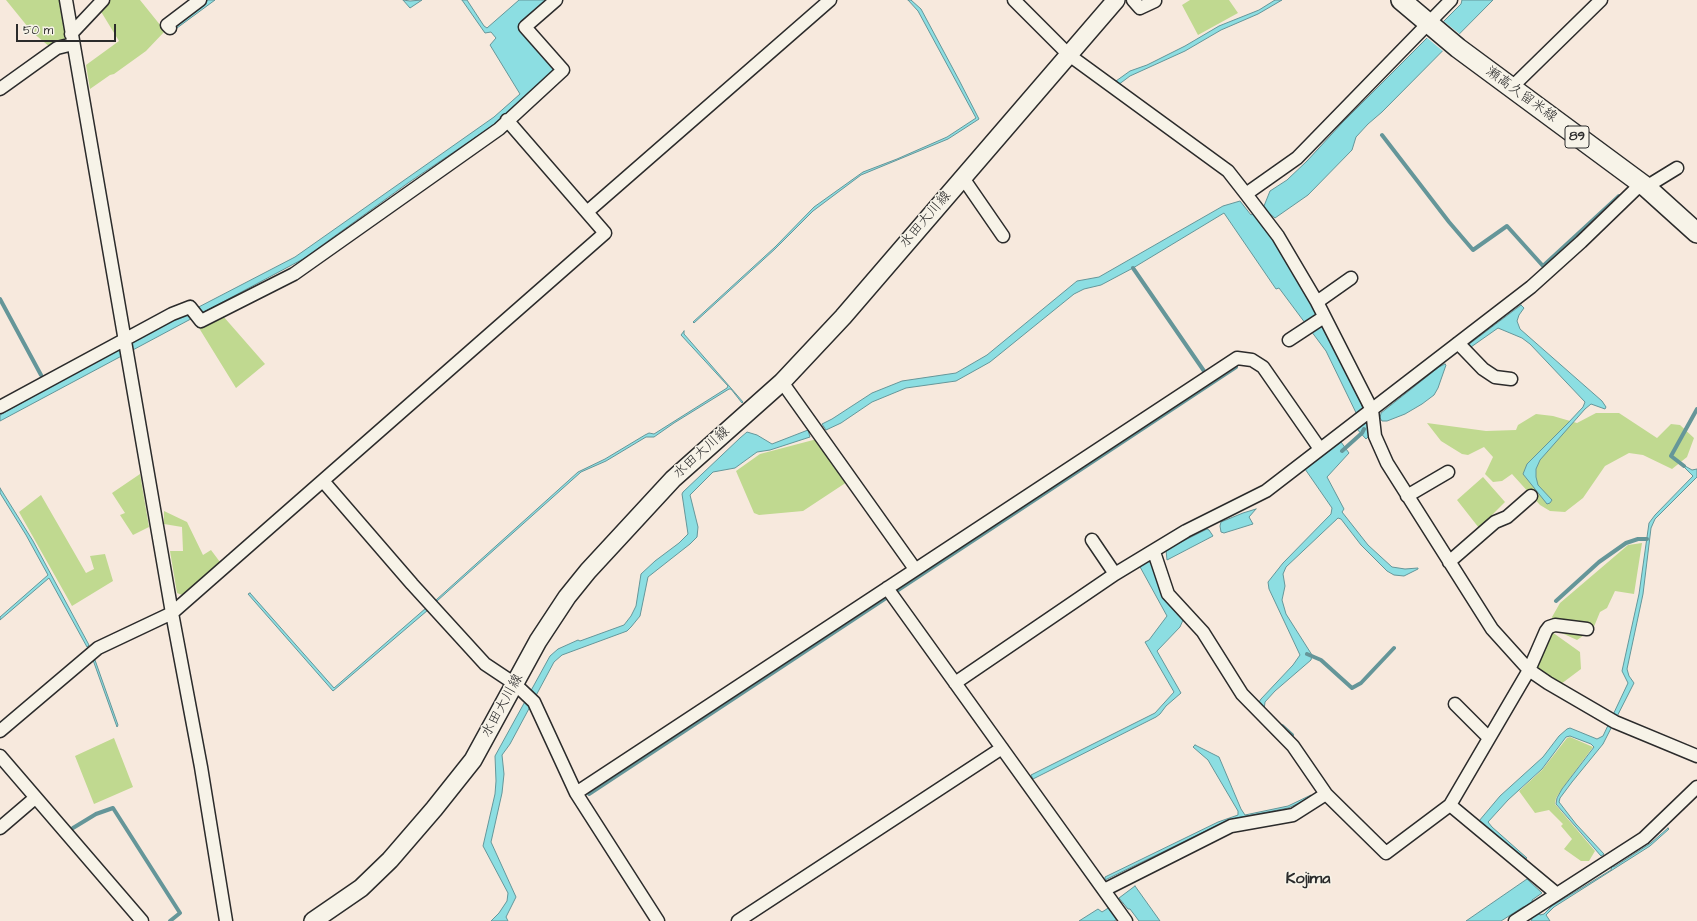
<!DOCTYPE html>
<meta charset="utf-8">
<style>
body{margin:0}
#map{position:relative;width:1697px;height:921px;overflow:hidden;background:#f7e9dd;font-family:"Architects Daughter",sans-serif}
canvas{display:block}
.scale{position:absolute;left:16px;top:24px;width:100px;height:18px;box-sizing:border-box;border:2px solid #2b2b2b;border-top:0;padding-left:5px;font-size:12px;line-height:14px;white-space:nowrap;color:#2b2b2b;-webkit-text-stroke:3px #f7f3e8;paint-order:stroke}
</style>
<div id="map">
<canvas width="1697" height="921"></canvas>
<div class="scale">50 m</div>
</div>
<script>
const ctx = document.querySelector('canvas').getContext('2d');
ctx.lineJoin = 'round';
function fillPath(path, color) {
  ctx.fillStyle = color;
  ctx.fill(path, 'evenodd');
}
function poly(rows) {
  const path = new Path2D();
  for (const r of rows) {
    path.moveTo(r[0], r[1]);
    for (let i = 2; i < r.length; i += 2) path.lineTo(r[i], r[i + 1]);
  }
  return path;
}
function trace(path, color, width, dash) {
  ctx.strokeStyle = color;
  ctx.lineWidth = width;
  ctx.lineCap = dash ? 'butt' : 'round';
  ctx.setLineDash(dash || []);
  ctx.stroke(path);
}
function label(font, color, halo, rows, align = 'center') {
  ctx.font = font + ' "Architects Daughter","Klee One",sans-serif';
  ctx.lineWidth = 3;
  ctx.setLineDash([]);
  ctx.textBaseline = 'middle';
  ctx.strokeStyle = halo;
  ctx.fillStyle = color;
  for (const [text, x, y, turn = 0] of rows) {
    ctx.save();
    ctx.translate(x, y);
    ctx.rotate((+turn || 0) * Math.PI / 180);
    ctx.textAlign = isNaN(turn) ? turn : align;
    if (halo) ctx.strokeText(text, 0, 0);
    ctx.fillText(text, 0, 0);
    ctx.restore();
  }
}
fillPath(poly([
 [6,0,59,0,66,39,50,47,32,32],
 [108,0,140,0,165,31,146,51,114,74,110,75,90,89,86,65,119,41,100,10],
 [1190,0,1229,0,1238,13,1198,35,1182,5],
 [223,316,265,364,236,388,199,328],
 [1596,413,1619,413,1657,438,1671,424,1680,425,1694,438,1687,457,1672,469,1643,455,1629,453,1605,466,1583,498,1565,512,1550,511,1540,505,1512,474,1502,481,1493,482,1485,474,1493,457,1484,447,1468,455,1462,454,1441,441,1427,423,1486,431,1516,430,1518,425,1536,414,1553,416,1577,423],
 [817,439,847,482,803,511,759,515,754,513,736,471,760,454],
 [140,474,149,527,133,535,120,515,125,513,112,493],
 [1483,477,1505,502,1479,528,1457,500],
 [41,495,86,573,94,569,90,556,105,554,113,581,72,606,19,512],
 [164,511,187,522,203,555,211,550,220,562,182,595,177,593,170,551,183,551,182,527,164,524],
 [1642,543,1634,594,1615,591,1607,608,1600,612,1593,629,1577,640,1555,630,1552,617,1560,603,1628,545],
 [1552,632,1580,652,1581,669,1561,684,1538,672,1536,666],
 [1570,737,1593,747,1562,789,1556,798,1555,804,1595,851,1589,861,1581,861,1564,849,1572,839,1561,826,1563,824,1549,810,1535,813,1519,791,1542,770,1567,738],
 [114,738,133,787,94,804,75,756]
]), '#c0d990');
const water = poly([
 [206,0,215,0,177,28,174,24,206,0],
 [403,0,410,1,422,0,410,8,403,0],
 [462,0,467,0,484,26,487,28,519,0,549,0,518,27,555,67,553,75,495,124,408,183,303,259,0,421,0,415,112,352,295,257,494,117,520,94,490,45,496,38,491,32,485,33,462,0],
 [908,0,911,0,921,9,959,80,979,119,948,139,861,175,813,211,775,249,694,323,693,322,775,247,814,207,863,172,897,159,947,137,976,118,918,11,908,0],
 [1275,0,1282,0,1258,14,1221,30,1185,51,1130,76,1118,85,1116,81,1130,71,1147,65,1185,46,1219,26,1259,10,1275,0],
 [1462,0,1493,0,1382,112,1368,124,1356,137,1352,150,1308,195,1275,218,1270,214,1261,225,1273,239,1316,313,1361,403,1371,434,1366,439,1356,428,1361,423,1326,351,1279,288,1276,289,1224,213,1133,268,1101,285,1084,289,1074,294,990,362,956,381,906,388,872,402,841,423,826,430,822,424,832,419,872,393,902,381,956,373,987,355,1077,281,1099,277,1223,206,1240,201,1251,215,1264,206,1270,191,1287,180,1307,161,1342,123,1461,4,1462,0],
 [1521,305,1524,308,1519,315,1517,321,1520,329,1602,401,1606,407,1605,409,1591,404,1585,409,1540,460,1536,469,1536,477,1538,485,1552,500,1550,503,1547,504,1523,474,1527,464,1568,423,1583,407,1585,402,1530,344,1522,338,1498,328,1471,347,1468,345,1521,305],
 [684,331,684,334,743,402,742,403,731,389,729,389,674,423,654,437,646,437,606,461,581,472,437,601,436,600,578,472,605,459,645,435,649,433,654,434,727,388,728,386,681,335,684,331],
 [1445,364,1446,365,1438,388,1434,395,1422,404,1405,414,1387,421,1382,421,1380,418,1381,413,1439,367,1445,364],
 [808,430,810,437,770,450,757,452,735,468,713,472,690,495,698,527,697,537,690,544,648,577,640,616,631,627,627,631,562,655,554,662,510,744,502,755,504,774,502,793,491,842,516,897,506,917,508,921,491,921,499,913,507,901,508,893,483,846,495,794,496,781,495,756,550,656,558,649,578,640,580,641,624,625,631,616,636,606,641,574,655,561,679,543,688,534,682,494,683,492,740,438,747,432,757,435,772,444,808,430],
 [1341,442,1349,453,1327,477,1344,509,1342,512,1368,545,1392,567,1405,569,1418,568,1418,569,1404,576,1394,575,1387,571,1361,545,1341,519,1338,518,1286,567,1283,574,1285,586,1282,600,1286,614,1312,655,1311,660,1275,691,1265,702,1264,710,1259,702,1261,699,1293,665,1300,655,1269,589,1268,582,1283,563,1331,514,1332,508,1305,469,1341,442],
 [1680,463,1692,470,1697,469,1697,477,1655,519,1651,528,1643,594,1627,669,1629,676,1634,683,1603,744,1572,782,1560,798,1559,802,1576,824,1604,854,1601,856,1556,804,1557,798,1562,789,1594,747,1591,744,1570,736,1566,737,1542,769,1508,800,1488,822,1492,827,1527,858,1525,859,1479,821,1500,796,1543,757,1559,736,1567,729,1570,728,1597,739,1603,736,1628,683,1622,671,1639,594,1649,523,1655,515,1693,476,1680,463],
 [0,488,33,541,89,645,87,647,49,578,0,620,0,617,48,575,26,535,0,493,0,488],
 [1256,509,1249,517,1253,524,1224,533,1221,532,1220,526,1221,522,1243,513,1256,509],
 [1207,529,1209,530,1213,536,1167,560,1166,550,1171,547,1207,529],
 [1147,560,1156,568,1183,620,1180,627,1157,651,1181,693,1166,706,1160,714,1156,717,1033,779,1031,775,1155,713,1174,692,1145,642,1149,640,1167,616,1139,565,1147,560],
 [250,593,334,688,426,608,428,610,333,691,248,594,250,593],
 [93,660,95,660,118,725,117,727,93,660],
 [1195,745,1219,757,1241,809,1245,815,1288,806,1311,795,1312,797,1288,808,1236,818,1220,824,1105,880,1105,877,1218,822,1238,815,1238,811,1215,772,1208,760,1193,747,1195,745],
 [1668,828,1669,829,1650,846,1554,907,1546,915,1550,921,1531,921,1532,919,1530,918,1538,912,1540,915,1544,914,1552,906,1611,870,1612,866,1614,867,1651,843,1668,828],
 [1527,879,1542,893,1532,900,1533,904,1523,907,1501,921,1466,921,1527,879],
 [1135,886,1160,921,1139,921,1130,909,1128,909,1119,898,1135,886],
 [1110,907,1118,919,1114,921,1079,921,1098,909,1102,912,1110,907]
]);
fillPath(water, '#8cdee2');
trace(water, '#659699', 1);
fillPath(poly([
 [1442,20,1461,35,1444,52,1426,37]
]), '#f7e9dd');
trace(poly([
 [1382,135,1449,222,1473,250,1507,226,1543,266,1619,196],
 [1133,268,1204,371],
 [0,299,41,375],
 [1342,451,1362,433,1364,429],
 [1684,466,1671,456,1697,409],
 [1556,601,1599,562,1626,543,1638,539,1647,539],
 [1307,654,1321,660,1352,688,1361,683,1394,648],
 [1282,726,1292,735],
 [589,794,1236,367],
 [73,828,96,814,113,808,180,913,170,921]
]), '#659699', 4);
const minor = poly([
 [66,0,172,613,201,767,226,921],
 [1014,0,1069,55,1228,171,1246,194,1278,236,1317,302,1372,410,1375,436,1387,463,1492,629,1529,670,1548,683,1615,722,1697,756],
 [1133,0,1140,8,1155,1],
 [170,28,167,25,200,0],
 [71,34,103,0],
 [1511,88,1601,0],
 [0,89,57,48,73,44],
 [963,178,1003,236],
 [1646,187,1677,168],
 [1246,194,1297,158,1451,0],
 [587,212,830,0],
 [1317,302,1351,278],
 [1289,340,1324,317],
 [1458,343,1483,369,1495,377,1511,379],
 [782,382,915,569],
 [0,407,172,314,190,307,201,321,294,274,499,129,563,70,525,27,556,0],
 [323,481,412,584,485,664,515,684,534,702,576,793,658,921],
 [1407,496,1448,472],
 [1092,540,1115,574],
 [1154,552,1168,594,1203,632,1242,694,1293,746,1326,794,1386,853,1450,805,1529,670,1546,631,1549,627,1555,625,1587,629],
 [1449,562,1495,522,1507,517,1531,496],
 [887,588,1126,921],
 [955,683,1115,574,1186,531,1266,491,1531,287,1581,242,1641,184],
 [1455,704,1489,738],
 [0,731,98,648,172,613,605,233,507,120],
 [0,756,142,921],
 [576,793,1237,358,1252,360,1263,367,1320,449],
 [1450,805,1557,894],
 [0,828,35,798],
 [1104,890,1231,826,1293,815,1326,794],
 [738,921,1002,748],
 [1515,921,1644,838,1697,787]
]);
const secondary = poly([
 [313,921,361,888,390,860,434,809,473,760,538,641,567,597,588,571,673,479,782,382,843,317,1116,0]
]);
const primary = poly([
 [1401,0,1458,48,1646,187,1697,233]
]);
trace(minor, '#2b2b2b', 15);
trace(secondary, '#2b2b2b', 20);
trace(primary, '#2b2b2b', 22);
trace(minor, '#f7f3e8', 12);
trace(secondary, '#f7f3e8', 17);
trace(primary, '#f7f3e8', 19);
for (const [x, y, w] of [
 [1577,137,24]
]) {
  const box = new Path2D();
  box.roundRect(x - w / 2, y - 11, w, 22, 3);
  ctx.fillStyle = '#f7f3e8';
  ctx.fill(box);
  trace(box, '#2b2b2b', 1);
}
label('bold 13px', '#2b2b2b', null, [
 ["89",1577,137]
]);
label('14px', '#2b2b2b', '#f7f3e8', [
 ["瀬高久留米線",1521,95,36],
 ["水田大川線",926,220,-49],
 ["水田大川線",702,453,-42],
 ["水田大川線",503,706,-61]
]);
label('bold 16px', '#2b2b2b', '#f7f3e8', [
 ["Kojima",1308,880]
]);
</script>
